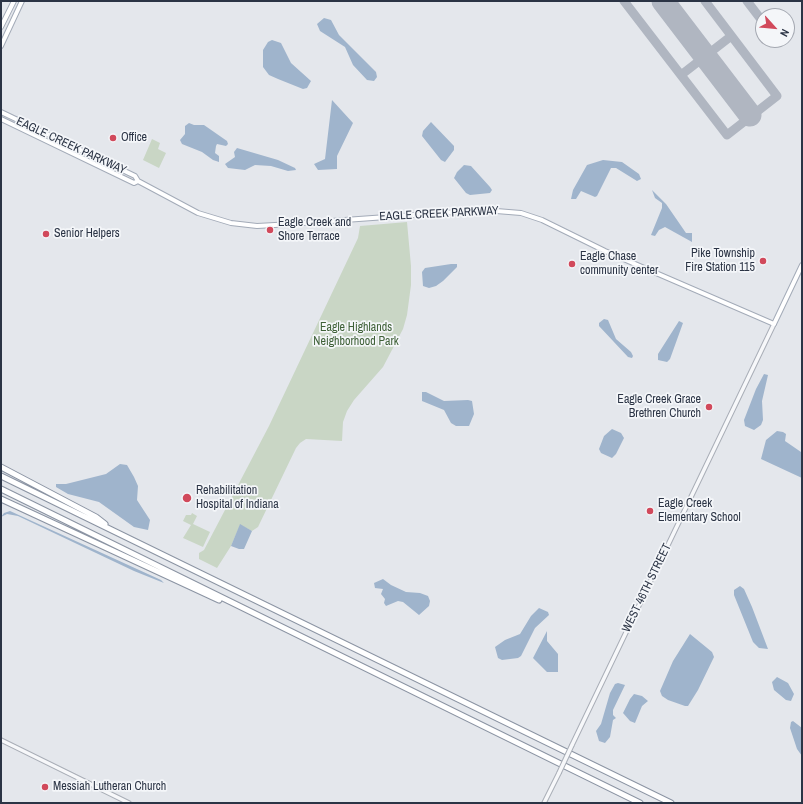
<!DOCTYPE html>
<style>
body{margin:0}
#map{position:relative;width:803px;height:804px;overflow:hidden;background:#e4e7ec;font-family:"Archivo Narrow",sans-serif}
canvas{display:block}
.frame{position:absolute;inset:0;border:2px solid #2b3445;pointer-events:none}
.north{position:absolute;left:755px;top:8px;width:40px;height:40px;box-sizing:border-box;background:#f4f6f9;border:1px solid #a4a8b1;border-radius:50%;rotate:117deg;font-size:11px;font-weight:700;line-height:16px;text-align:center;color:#2b3445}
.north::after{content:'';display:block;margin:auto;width:14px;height:18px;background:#d1495b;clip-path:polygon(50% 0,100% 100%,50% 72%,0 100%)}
</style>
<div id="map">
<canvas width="803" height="804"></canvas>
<div class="frame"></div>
<div class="north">N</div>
</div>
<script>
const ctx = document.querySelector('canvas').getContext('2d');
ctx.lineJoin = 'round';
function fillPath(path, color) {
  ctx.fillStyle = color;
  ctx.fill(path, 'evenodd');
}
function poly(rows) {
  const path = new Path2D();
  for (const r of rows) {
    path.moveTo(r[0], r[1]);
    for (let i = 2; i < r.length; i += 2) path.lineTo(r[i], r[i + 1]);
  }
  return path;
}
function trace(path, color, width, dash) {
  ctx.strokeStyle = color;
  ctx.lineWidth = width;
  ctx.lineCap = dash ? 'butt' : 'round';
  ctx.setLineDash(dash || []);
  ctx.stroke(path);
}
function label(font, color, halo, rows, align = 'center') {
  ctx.font = font + ' "Archivo Narrow",sans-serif';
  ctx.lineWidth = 3.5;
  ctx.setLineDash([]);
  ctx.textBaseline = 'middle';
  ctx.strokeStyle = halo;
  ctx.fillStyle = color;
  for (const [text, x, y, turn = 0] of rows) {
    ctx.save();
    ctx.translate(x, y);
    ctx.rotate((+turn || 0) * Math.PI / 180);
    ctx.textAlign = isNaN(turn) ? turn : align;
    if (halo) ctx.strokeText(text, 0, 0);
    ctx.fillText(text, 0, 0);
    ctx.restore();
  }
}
fillPath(poly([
 [152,139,160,143,158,149,166,153,159,168,143,160],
 [407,222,411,266,411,285,407,315,403,329,383,367,354,400,347,411,343,422,342,441,306,439,300,443,296,448,258,527,252,531,240,525,231,546,217,568,199,559,199,553,204,550,269,426,358,238,360,226],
 [192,513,197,516,193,524,210,532,203,547,183,538,191,525,183,521,186,515,191,515]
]), '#c9d6c5');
fillPath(poly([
 [324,18,331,20,339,35,376,72,377,77,374,81,367,80,353,65,345,47,320,31,317,24],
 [272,40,281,43,291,63,311,81,307,88,303,89,278,79,269,75,263,67,263,50,268,42],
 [332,100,353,123,337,156,337,169,318,170,314,164,325,159],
 [431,122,454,146,454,150,445,162,441,160,422,136,423,131],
 [189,123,194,125,204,125,227,141,228,144,226,146,217,144,216,146,215,153,219,156,219,162,213,160,202,152,182,144,180,140,185,134,185,126],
 [237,148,278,160,295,168,296,170,288,171,271,166,255,165,245,170,228,168,225,164,235,157,234,152],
 [603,160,622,162,639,174,641,179,637,181,616,168,611,168,597,196,595,197,581,191,576,199,571,199,573,190,587,165],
 [464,165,471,166,490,187,492,190,490,193,470,195,466,193,454,178,457,172],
 [652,190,666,204,686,233,692,233,692,242,665,227,659,230,655,236,651,235,662,208,662,203,655,198],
 [451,264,457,264,457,267,443,281,436,286,429,288,423,286,422,272,425,268],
 [604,319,608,320,616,339,631,352,633,356,632,358,628,357,599,326,599,323],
 [679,321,683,323,670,359,667,362,658,360,658,354],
 [764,374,768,375,762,401,763,420,761,425,754,430,745,426,744,420,756,389],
 [422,392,426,392,444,401,468,400,472,401,474,414,469,426,456,426,451,423,444,410,422,401],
 [612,429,621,433,624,438,616,454,612,458,601,453,599,449,604,436],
 [777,431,783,432,786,434,785,441,801,452,802,478,761,459,766,440],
 [120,464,127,465,134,477,138,486,137,500,150,520,148,530,134,527,99,502,68,494,56,487,56,484,66,484,106,474],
 [10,511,161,580,164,583,134,571,18,516,7,514,1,517,4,513],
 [240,524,252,531,244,549,239,549,231,546],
 [383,579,391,585,406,592,420,593,428,596,430,601,429,606,419,615,403,602,398,601,386,606,384,603,385,599,381,594,383,589,375,588,374,583],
 [740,586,744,589,752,607,768,649,759,648,753,642,734,595,734,590],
 [539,608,548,612,549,615,535,628,521,656,518,658,502,660,498,658,495,647,505,640,520,634,531,616],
 [547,631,547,641,558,654,558,672,547,672,533,658],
 [690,634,712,652,714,657,698,690,688,706,685,706,668,700,662,696,660,691,673,661],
 [777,677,788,683,794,694,791,701,786,700,774,690,772,682],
 [618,683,625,685,613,710,613,715,616,718,613,720,610,737,605,743,599,741,596,731,601,724,610,693,615,684],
 [634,694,642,696,648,701,642,706,635,723,630,721,623,713,630,699],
 [793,721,802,728,802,756,797,749,790,728,791,722]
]), '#9fb4cc');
trace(poly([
 [624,1,727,135,777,96,705,1],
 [747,1,763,22],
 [681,75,730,37]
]), '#b0b6c1', 9);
trace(poly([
 [663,1,750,115]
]), '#b0b6c1', 23);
const minor = poly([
 [1,740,129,803],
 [572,745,774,324],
 [544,803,559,773]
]);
const major = poly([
 [1,27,14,1],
 [1,46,22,1],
 [1,112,135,176,138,181],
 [1,119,134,183,138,181,198,213,231,223,257,226,275,225,484,210,521,213,542,220,605,251,774,324,802,265]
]);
const highway = poly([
 [1,467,96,517,105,524],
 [1,476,671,803],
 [1,489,640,803],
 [1,499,219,600]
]);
trace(minor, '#a9aeb7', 5.5);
trace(major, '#a3abb8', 6);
trace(highway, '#8b94a3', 7);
trace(minor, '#f7f8fa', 3.5);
trace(major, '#fff', 4);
trace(highway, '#fff', 5);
const minorBridge = poly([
 [559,773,572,745]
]);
trace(minorBridge, '#a9aeb7', 5.5, []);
trace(minorBridge, '#f7f8fa', 3.5);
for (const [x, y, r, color] of [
 [113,138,4,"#d1495b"],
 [270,230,4,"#d1495b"],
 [46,234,4,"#d1495b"],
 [763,261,4,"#d1495b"],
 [572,264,4,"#d1495b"],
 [709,407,4,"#d1495b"],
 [187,498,5,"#d1495b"],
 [650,511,4,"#d1495b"],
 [45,787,4,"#d1495b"]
]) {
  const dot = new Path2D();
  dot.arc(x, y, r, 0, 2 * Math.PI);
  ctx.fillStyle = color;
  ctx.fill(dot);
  trace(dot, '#f4f6f9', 1.5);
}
label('12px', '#2b3445', '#f4f6f9', [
 ["Office",121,138],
 ["Eagle Creek and",278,223],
 ["Shore Terrace",278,237],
 ["Senior Helpers",54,234],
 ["Pike Township",755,254,"right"],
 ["Fire Station 115",755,268,"right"],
 ["Eagle Chase",580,257],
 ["community center",580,271],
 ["Eagle Creek Grace",701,400,"right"],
 ["Brethren Church",701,414,"right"],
 ["Rehabilitation",196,491],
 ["Hospital of Indiana",196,505],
 ["Eagle Creek",658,504],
 ["Elementary School",658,518],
 ["Messiah Lutheran Church",53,787]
], 'left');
label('12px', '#2b3445', '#f4f6f9', [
 ["EAGLE CREEK PARKWAY",71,146,25],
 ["EAGLE CREEK PARKWAY",439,214,-3],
 ["WEST 46TH STREET",647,588,-64]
]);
label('12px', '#3f6138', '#f4f6f9', [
 ["Eagle Highlands",356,328],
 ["Neighborhood Park",356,342]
]);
</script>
